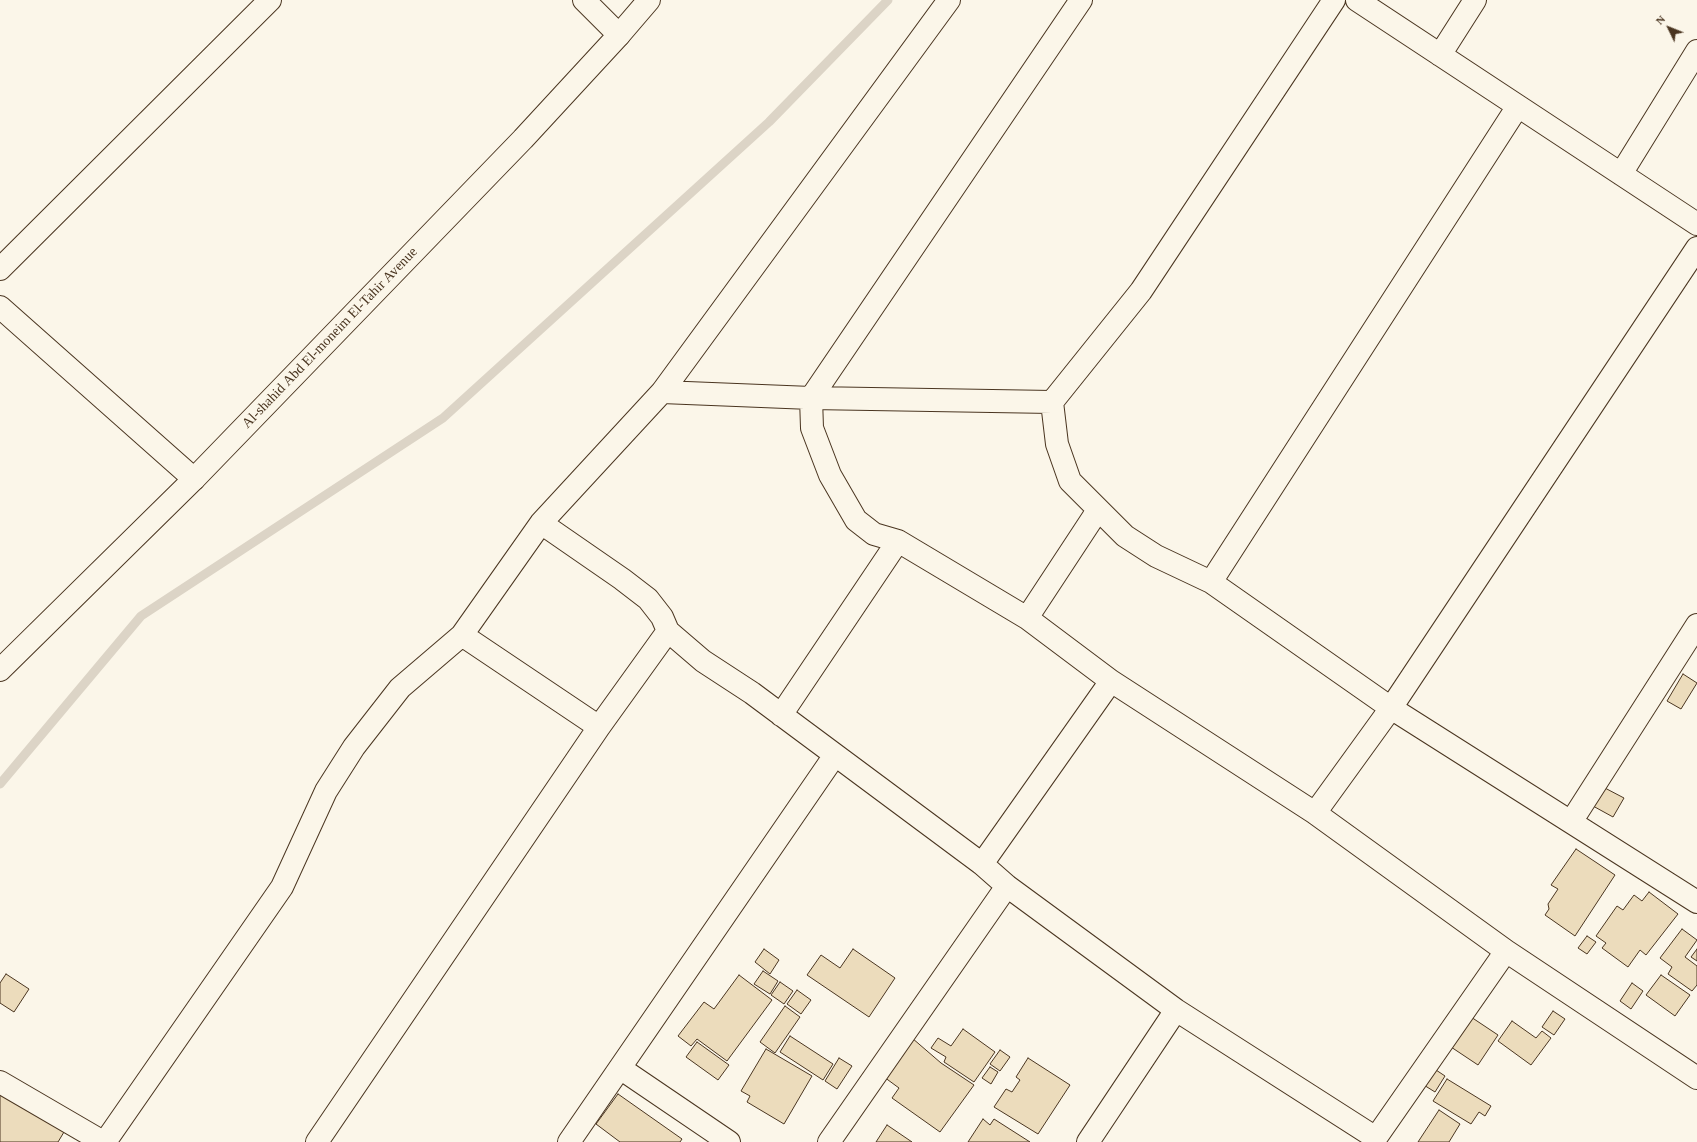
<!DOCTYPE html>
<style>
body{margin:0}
#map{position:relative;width:1697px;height:1142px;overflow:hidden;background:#fbf6e9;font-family:Georgia,serif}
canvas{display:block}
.north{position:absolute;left:1649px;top:8px;width:40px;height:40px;-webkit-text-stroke:3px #fbf6e9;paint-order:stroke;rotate:313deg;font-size:11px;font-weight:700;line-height:16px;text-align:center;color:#4a3520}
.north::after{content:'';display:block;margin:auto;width:14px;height:18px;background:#4a3520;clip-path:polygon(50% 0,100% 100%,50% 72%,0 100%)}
</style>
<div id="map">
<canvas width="1697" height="1142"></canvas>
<div class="north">N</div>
</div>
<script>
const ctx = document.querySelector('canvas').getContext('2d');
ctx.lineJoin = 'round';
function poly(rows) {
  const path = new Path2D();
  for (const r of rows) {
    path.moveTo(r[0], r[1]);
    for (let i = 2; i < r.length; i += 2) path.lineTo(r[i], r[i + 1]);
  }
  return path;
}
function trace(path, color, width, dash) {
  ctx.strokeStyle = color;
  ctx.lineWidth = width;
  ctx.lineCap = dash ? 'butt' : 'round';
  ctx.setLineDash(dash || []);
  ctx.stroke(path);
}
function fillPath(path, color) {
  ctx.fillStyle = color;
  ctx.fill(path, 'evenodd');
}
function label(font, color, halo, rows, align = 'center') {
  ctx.font = font + ' Georgia,serif';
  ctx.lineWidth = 3;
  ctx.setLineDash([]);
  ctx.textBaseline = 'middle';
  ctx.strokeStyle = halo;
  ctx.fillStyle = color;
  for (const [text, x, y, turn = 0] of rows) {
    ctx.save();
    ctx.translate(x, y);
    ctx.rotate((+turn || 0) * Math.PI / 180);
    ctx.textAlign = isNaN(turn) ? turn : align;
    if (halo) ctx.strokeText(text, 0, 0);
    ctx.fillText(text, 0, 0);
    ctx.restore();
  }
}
trace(poly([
 [0,784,141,616,443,418,769,122,888,0]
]), '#dcd4c6', 9);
const building = poly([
 [1683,674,1697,683,1681,709,1667,701,1683,674],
 [1603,787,1624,798,1613,817,1593,806,1603,787],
 [1576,849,1615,875,1575,936,1545,915,1549,909,1548,904,1558,889,1551,885,1576,849],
 [1649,892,1678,914,1646,955,1640,950,1628,967,1602,948,1606,943,1596,936,1617,906,1623,910,1634,895,1642,901,1649,892],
 [1682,929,1697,940,1685,957,1697,966,1697,985,1692,991,1668,974,1672,967,1660,958,1682,929],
 [1587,936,1596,942,1587,954,1578,948,1587,936],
 [764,949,779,960,770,974,755,962,764,949],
 [853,949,895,978,869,1017,807,975,821,955,840,968,853,949],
 [1697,949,1697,961,1691,957,1697,949],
 [763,971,778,981,770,994,754,984,763,971],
 [6,974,29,989,14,1012,0,1003,0,983,6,974],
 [739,975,772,1000,727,1061,697,1039,691,1046,678,1036,704,1002,714,1009,739,975],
 [1661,975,1690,995,1675,1016,1646,995,1661,975],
 [780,982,793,991,784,1004,771,995,780,982],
 [1632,983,1643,991,1631,1009,1620,1001,1632,983],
 [797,990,811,1000,801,1014,787,1004,797,990],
 [785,1006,800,1017,775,1053,760,1042,785,1006],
 [1553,1011,1565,1019,1554,1035,1542,1027,1553,1011],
 [1468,1015,1498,1035,1478,1065,1448,1045,1468,1015],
 [1512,1021,1536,1038,1542,1031,1551,1038,1531,1065,1498,1041,1512,1021],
 [963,1029,995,1052,974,1082,944,1062,946,1057,931,1048,938,1038,951,1046,963,1029],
 [790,1036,833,1064,823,1080,780,1052,790,1036],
 [912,1038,941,1063,974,1085,940,1132,892,1098,899,1088,884,1077,912,1038],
 [697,1042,729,1065,718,1080,686,1057,697,1042],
 [766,1049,812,1076,784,1124,747,1102,750,1096,741,1091,766,1049],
 [1000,1050,1010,1057,1000,1071,990,1064,1000,1050],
 [839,1058,852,1066,837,1089,825,1081,839,1058],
 [1028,1058,1070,1085,1038,1134,994,1107,1006,1089,1012,1092,1020,1080,1016,1077,1028,1058],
 [1430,1066,1445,1076,1435,1092,1419,1082,1430,1066],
 [990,1067,998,1072,991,1084,982,1078,990,1067],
 [1447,1079,1491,1106,1485,1116,1479,1112,1471,1124,1433,1101,1447,1079],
 [0,1087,67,1127,58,1142,0,1142,0,1087],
 [618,1094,682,1139,680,1142,620,1142,596,1124,618,1094],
 [1439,1110,1460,1124,1449,1142,1418,1142,1439,1110],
 [983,1119,990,1125,994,1119,1030,1142,968,1142,983,1119],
 [887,1125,912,1142,876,1142,887,1125]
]);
fillPath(building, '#ecdcbc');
trace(building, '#4a3520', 1);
const street = poly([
 [1357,0,1697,224],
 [619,35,649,0],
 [1440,55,1475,0],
 [1621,174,1697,51],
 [0,269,270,0],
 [0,307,194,479],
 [662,392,811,398,812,428,830,475,856,520,874,534,898,541,1027,618,1111,681,1315,813,1506,951,1697,1078],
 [811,398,1052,402,1141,291,1334,0],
 [811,398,1081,0],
 [1052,402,1057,444,1070,481,1125,536,1156,556,1211,582,1391,708,1697,902],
 [541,523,622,579,648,599,662,617,668,631],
 [1211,582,1518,106],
 [1027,618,1098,510],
 [462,635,599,727],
 [781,715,898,541],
 [1315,813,1391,708,1697,248],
 [1571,822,1697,625],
 [982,864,1111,681],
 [620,1068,729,1142],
 [105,1142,282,887,326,791,354,747,400,688,462,635,541,523,662,392,949,0],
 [317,1142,599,727,668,631,703,661,752,693,982,864,1007,886,1176,1010,1376,1138],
 [569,1142,835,755],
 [829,1142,1007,886],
 [1088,1142,1176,1010],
 [1373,1142,1506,951]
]);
const secondary = poly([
 [0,670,194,479,523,139,619,35,584,0],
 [0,1082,103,1142]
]);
trace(street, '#4a3520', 24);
trace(secondary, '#4a3520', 24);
trace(street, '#fbf6e9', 22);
trace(secondary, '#fbf6e9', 22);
label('14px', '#4a3520', '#fbf6e9', [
 ["Al-shahid Abd El-moneim El-Tahir Avenue",330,338,-46]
]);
</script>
